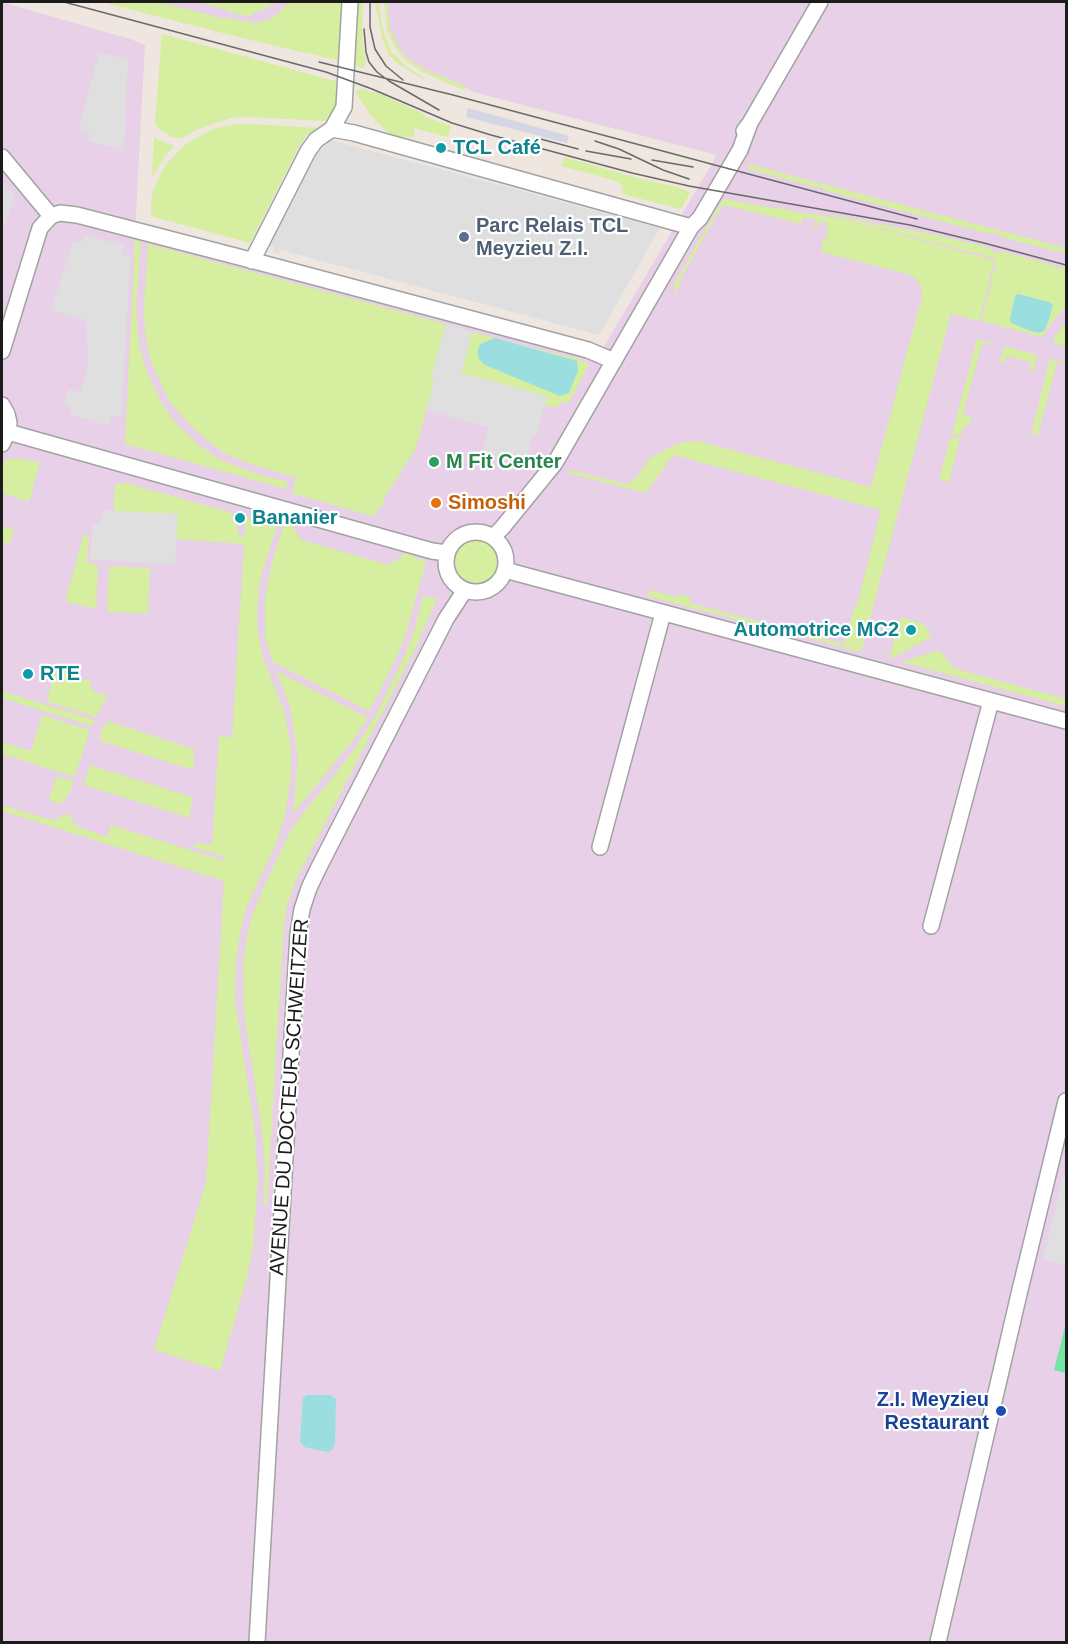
<!DOCTYPE html>
<meta charset="utf-8">
<style>
body{margin:0}
#map{position:relative;width:1068px;height:1644px;overflow:hidden;background:#eee6df;font-family:Helvetica,sans-serif}
canvas{display:block}
.frame{position:absolute;inset:0;border:3px solid #1b1b1b;pointer-events:none}
</style>
<div id="map">
<canvas width="1068" height="1644"></canvas>
<div class="frame"></div>
</div>
<script>
const ctx = document.querySelector('canvas').getContext('2d');
ctx.lineJoin = 'round';
function fillPath(path, color) {
  ctx.fillStyle = color;
  ctx.fill(path, 'evenodd');
}
function poly(rows) {
  const path = new Path2D();
  for (const r of rows) {
    if (r.length === 3) {
      path.moveTo(r[0] + r[2], r[1]);
      path.arc(r[0], r[1], r[2], 0, 2 * Math.PI);
      continue;
    }
    path.moveTo(r[0], r[1]);
    for (let i = 2; i < r.length; i += 2) path.lineTo(r[i], r[i + 1]);
  }
  return path;
}
function trace(path, color, width, dash) {
  ctx.strokeStyle = color;
  ctx.lineWidth = width;
  ctx.lineCap = dash ? 'butt' : 'round';
  ctx.setLineDash(dash || []);
  ctx.stroke(path);
}
function label(font, color, halo, rows, align = 'center') {
  ctx.font = font + ' Helvetica,sans-serif';
  ctx.lineWidth = 4.5;
  ctx.setLineDash([]);
  ctx.textBaseline = 'middle';
  ctx.strokeStyle = halo;
  ctx.fillStyle = color;
  for (const [text, x, y, turn = 0] of rows) {
    ctx.save();
    ctx.translate(x, y);
    ctx.rotate((+turn || 0) * Math.PI / 180);
    ctx.textAlign = isNaN(turn) ? turn : align;
    if (halo) ctx.strokeText(text, 0, 0);
    ctx.fillText(text, 0, 0);
    ctx.restore();
  }
}
fillPath(poly([
 [2,2,130,39,145,45,135,231,599,355,717,155,473,92,464,86,428,71,408,59,402,53,395,42,389,30,387,2,1066,2,1066,1642,2,1642],
 [133,2,302,2,299,41]
]), '#e7d0e8');
fillPath(poly([
 [101,2,159,2,225,19,226,17,241,21,252,21,253,24,268,20,280,12,289,2,344,2,341,61,242,38],
 [197,2,218,3,275,2,263,10,252,13,252,16,247,16,228,12,228,10],
 [356,2,363,2,362,42,366,60,363,68,351,65],
 [375,2,379,2,382,27,391,51,406,66,424,78,424,80,397,63,389,55,382,38],
 [384,2,387,2,390,30,402,53,408,59,428,71,465,86,464,90,447,83,423,72,408,62,399,53,392,42,387,30],
 [162,34,339,82,333,116,328,121,325,121,247,117,231,118,196,130,183,138,172,137,160,130,155,123],
 [365,89,369,92,376,92,424,114,425,117,451,126,448,137,414,128,414,137,392,136,371,116,370,114,357,95,356,90],
 [235,124,251,124,318,128,306,136,299,147,250,243,151,216,151,201,154,188,163,169,169,161,185,145,198,137,216,128],
 [154,137,160,141,174,146,165,156,152,178],
 [564,157,637,178,681,188,690,193,681,209,622,194,623,187,617,181,561,166],
 [748,164,1066,248,1066,255,1062,253,1063,251,1058,250,1058,252,1004,238,997,233,985,233,824,190,824,188,820,187,819,188,755,171,747,168],
 [723,199,845,220,990,259,994,262,979,321,951,314,861,652,647,596,649,590,677,597,681,594,690,597,690,603,844,644,855,605,857,606,881,510,673,455,646,493,568,473,569,470,627,484,637,477,650,458,679,443,690,441,698,441,871,487,922,296,921,286,918,281,911,275,821,252,823,240,829,236,826,232,828,223,819,221,817,228,814,228,816,220,803,217,801,224,728,206,722,207,719,211,685,271,681,278,677,294,674,293,677,288,673,286],
 [817,212,931,234,987,247,997,253,1004,252,1056,266,1055,268,1059,269,1059,266,1066,268,1066,306,1051,324,1042,337,981,321,996,262,991,257],
 [135,240,141,242,136,308,139,345,147,372,161,402,176,423,200,446,221,460,257,474,288,482,286,489,125,444],
 [148,244,446,324,431,378,435,379,416,448,384,499,382,508,378,507,375,517,292,493,296,478,248,463,224,453,205,439,187,422,169,401,150,359,145,333,144,305],
 [1066,322,1066,346,1055,344,1053,339],
 [472,332,584,361,589,365,568,404,562,401,557,408,545,405,547,397,461,373],
 [977,339,991,343,990,345,982,343,963,414,972,417,969,426,964,425,961,436,952,434],
 [1004,346,1037,355,1033,372,1029,371,1031,362,1006,356,1004,364,1000,363],
 [1050,359,1065,363,1065,364,1057,363,1038,435,1031,434],
 [951,436,960,439,949,482,939,479],
 [17,458,40,462,29,502,2,493,2,463,9,459],
 [122,482,230,512,236,520,239,534,244,538,246,517,277,526,260,580,257,613,258,632,263,658,284,711,291,747,291,778,284,820,275,846,247,906,240,933,236,964,235,1001,254,1124,258,1179,253,1247,247,1278,220,1371,154,1350,206,1182,224,881,2,811,2,805,48,819,55,820,66,814,72,817,71,821,77,823,76,826,107,837,111,825,225,861,225,857,193,847,195,843,212,845,219,735,232,738,244,544,177,539,177,514,113,511,115,484,121,484],
 [286,516,301,540,389,565,406,553,426,562,404,640,387,677,369,711,273,662,265,638,265,597,271,567],
 [2,526,14,529,10,544,2,542],
 [84,534,89,536,87,562,98,564,96,609,68,602,66,598],
 [477,562,22],
 [112,566,150,568,148,614,111,612,107,610,109,568],
 [423,596,437,598,416,647,296,880,286,909,283,939,267,1205,264,1205,265,1168,262,1131,244,1013,243,967,247,936,253,913,266,882,291,830,307,808,332,778,352,752,375,717,405,655,415,628],
 [900,617,924,624,932,637,890,659,889,659],
 [940,650,953,668,1066,699,1066,706,901,662],
 [58,664,71,668,82,680,91,679,90,688,99,694,108,695,96,717,48,702,47,699],
 [276,671,368,718,353,740,293,814,298,759,290,706],
 [2,691,95,720,92,726,2,698],
 [42,715,90,730,75,777,2,754,2,742,31,751],
 [107,721,194,749,193,769,190,769,101,741,99,736],
 [90,765,192,797,190,818,84,785],
 [56,776,74,781,69,794,60,804,49,800]
]), '#d6ee9f');
fillPath(poly([
 [1066,1323,1066,1373,1054,1370]
]), '#75e5a3');
fillPath(poly([
 [99,52,128,60,124,151,88,141,90,133,79,130],
 [332,140,360,148,660,228,599,335,281,250,279,254,273,251,274,248,269,246,316,154],
 [2,181,16,196,2,230],
 [85,235,124,245,122,255,131,255,121,417,112,416,109,426,70,414,72,406,64,404,69,389,80,392,88,367,86,320,51,310,73,241,81,243],
 [446,324,472,332,461,373,547,396,538,431,532,439,528,454,522,466,515,465,513,472,507,471,509,462,482,454,489,427,426,410,435,380,431,378],
 [102,510,178,514,175,565,90,559,93,523,101,523],
 [1064,1173,1066,1174,1066,1265,1043,1259]
]), '#dfdfdf');
fillPath(poly([
 [468,108,569,136,567,143,466,117]
]), '#d4d7e3');
fillPath(poly([
 [1018,294,1049,302,1053,305,1048,323,1044,331,1039,333,1030,331,1011,323,1010,319,1015,296],
 [495,338,577,361,578,371,569,393,560,396,485,365,479,359,477,352,480,344],
 [307,1395,330,1395,336,1399,335,1443,333,1449,328,1452,304,1447,300,1441,303,1398]
]), '#9bdee0');
const minor = poly([
 [332,129,344,107,350,2],
 [744,131,750,123,820,2],
 [2,157,51,216],
 [252,261,308,151,316,140,332,129,354,133,691,227],
 [2,351,40,228,51,216,60,213,77,215,262,263,588,350,614,361],
 [2,405,7,414,9,423,8,432,2,444],
 [8,432,432,551,447,553],
 [476,562,30],
 [493,537,502,528,555,463,691,227,700,218,740,150,750,123],
 [505,570,1066,721],
 [600,847,663,613],
 [931,926,991,701],
 [257,1642,298,934,302,909,309,888,319,867,446,619,465,590],
 [938,1642,1019,1294,1066,1101]
]);
trace(minor, '#a2a2a2', 18);
trace(minor, '#fff', 15);
trace(poly([
 [64,2,326,72,372,89,452,123,491,135,632,173,689,186,910,225,984,243,1066,265],
 [370,2,370,27,375,49,386,66,403,80],
 [364,29,366,52,369,62,377,72,389,81,439,110],
 [319,62,453,95,917,219],
 [537,138,578,149],
 [595,141,619,149,663,170,689,179],
 [586,151,631,159],
 [652,160,693,167]
]), '#696969', 1.5);
for (const [x, y, r, color] of [
 [441,148,6,"#0f9aa8"],
 [464,237,6,"#5c6f8a"],
 [434,462,6,"#2e9e5b"],
 [436,503,6,"#e8710a"],
 [240,518,6,"#0f9aa8"],
 [911,630,6,"#0f9aa8"],
 [28,674,6,"#0f9aa8"],
 [1001,1411,6,"#1a4fb4"]
]) {
  const dot = new Path2D();
  dot.arc(x, y, r, 0, 2 * Math.PI);
  ctx.fillStyle = color;
  ctx.fill(dot);
  trace(dot, '#fff', 2);
}
label('bold 20px', '#0d838f', '#fff', [
 ["TCL Café",453,148],
 ["Bananier",252,518],
 ["Automotrice MC2",899,630,"right"],
 ["RTE",40,674]
], 'left');
label('bold 20px', '#4e5e75', '#fff', [
 ["Parc Relais TCL",476,226],
 ["Meyzieu Z.I.",476,249]
], 'left');
label('bold 20px', '#27864d', '#fff', [
 ["M Fit Center",446,462]
], 'left');
label('bold 20px', '#c56008', '#fff', [
 ["Simoshi",448,503]
], 'left');
label('20px', '#1b1b1b', '#fff', [
 ["AVENUE DU DOCTEUR SCHWEITZER",290,1097,-86]
]);
label('bold 20px', '#164399', '#fff', [
 ["Z.I. Meyzieu",989,1400],
 ["Restaurant",989,1423]
], 'right');
</script>
